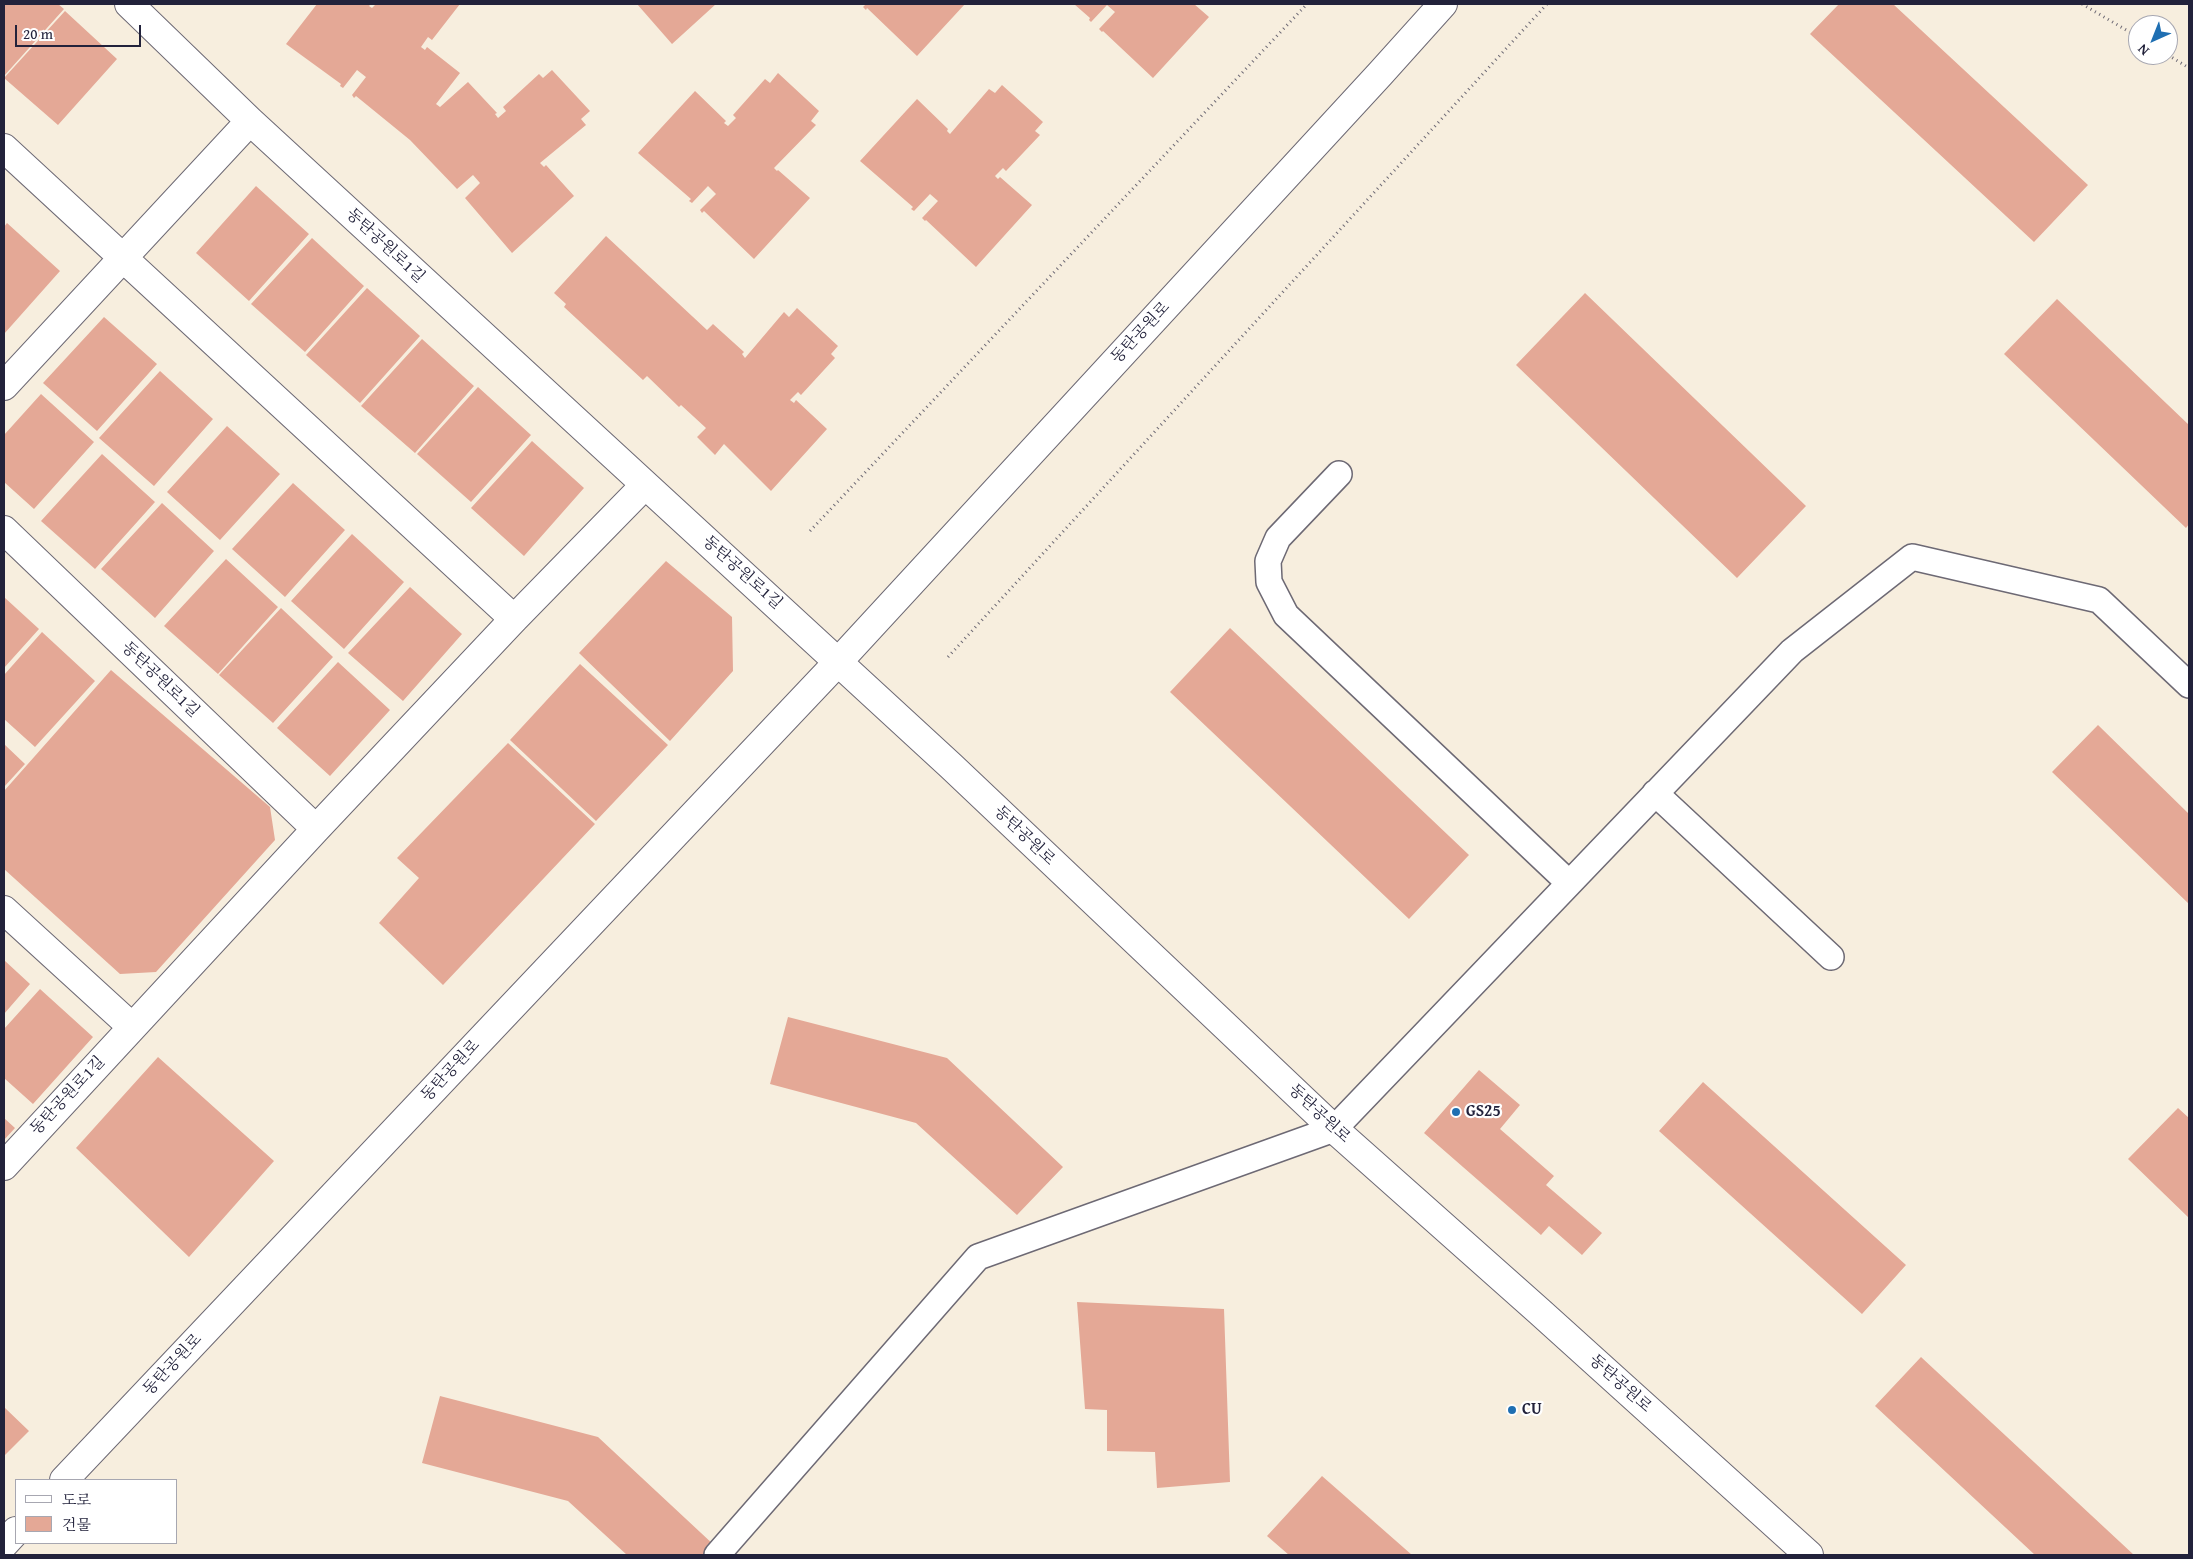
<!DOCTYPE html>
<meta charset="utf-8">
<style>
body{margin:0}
#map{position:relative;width:2193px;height:1559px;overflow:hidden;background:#f7eede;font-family:"Gentium Book Plus","Noto Serif KR",serif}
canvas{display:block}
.frame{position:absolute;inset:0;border:5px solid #22223b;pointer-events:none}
.legend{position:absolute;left:15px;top:1479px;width:162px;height:65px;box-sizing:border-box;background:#fff;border:1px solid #a7a7b1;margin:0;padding:6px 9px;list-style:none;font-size:15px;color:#22223b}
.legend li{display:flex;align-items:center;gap:10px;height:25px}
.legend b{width:25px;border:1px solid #a7a7b1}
.north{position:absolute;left:2128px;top:15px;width:50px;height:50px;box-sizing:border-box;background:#fff;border:1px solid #a7a7b1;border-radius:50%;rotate:224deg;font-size:14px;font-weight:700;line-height:20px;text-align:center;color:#22223b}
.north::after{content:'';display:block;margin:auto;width:18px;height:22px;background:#1f6fb2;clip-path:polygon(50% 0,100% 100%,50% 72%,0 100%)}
.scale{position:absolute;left:15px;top:25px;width:126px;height:22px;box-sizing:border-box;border:2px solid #22223b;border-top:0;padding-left:6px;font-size:15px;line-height:18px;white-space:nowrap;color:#22223b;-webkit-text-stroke:4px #fff;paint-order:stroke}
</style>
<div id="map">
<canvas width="2193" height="1559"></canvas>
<div class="frame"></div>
<ul class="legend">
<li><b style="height:6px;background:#fff"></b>도로</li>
<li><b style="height:14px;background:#e4a896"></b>건물</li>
</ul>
<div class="north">N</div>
<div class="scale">20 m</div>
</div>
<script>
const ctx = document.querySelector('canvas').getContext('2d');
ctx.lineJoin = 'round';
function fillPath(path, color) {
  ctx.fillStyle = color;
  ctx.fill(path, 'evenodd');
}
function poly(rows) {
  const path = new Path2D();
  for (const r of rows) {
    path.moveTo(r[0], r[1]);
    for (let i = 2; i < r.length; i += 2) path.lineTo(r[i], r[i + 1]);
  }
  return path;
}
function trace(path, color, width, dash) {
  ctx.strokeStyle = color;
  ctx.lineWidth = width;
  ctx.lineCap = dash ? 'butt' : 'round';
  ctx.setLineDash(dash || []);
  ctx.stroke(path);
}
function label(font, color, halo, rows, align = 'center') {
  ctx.font = font + ' "Gentium Book Plus","Noto Serif KR",serif';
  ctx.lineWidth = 4.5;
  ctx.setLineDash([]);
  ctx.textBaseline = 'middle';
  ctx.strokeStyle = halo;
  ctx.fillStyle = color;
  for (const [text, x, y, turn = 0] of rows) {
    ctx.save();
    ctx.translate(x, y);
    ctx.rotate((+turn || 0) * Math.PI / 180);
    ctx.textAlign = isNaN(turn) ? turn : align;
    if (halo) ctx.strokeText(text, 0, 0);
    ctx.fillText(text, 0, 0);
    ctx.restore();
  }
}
fillPath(poly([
 [4,4,58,4,64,9,4,76],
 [317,4,371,4,369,6,372,8,376,4,460,4,432,40,428,37,421,47,425,50,427,47,460,73,436,104,440,107,468,82,497,113,495,114,498,118,506,111,503,107,539,74,543,78,552,70,590,111,581,119,586,125,540,163,544,167,546,165,574,196,512,253,465,198,480,183,473,175,457,189,410,140,356,96,354,98,352,95,366,77,357,70,343,88,340,86,341,84,286,44],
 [637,4,716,4,672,44],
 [866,4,965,4,917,56,867,8,866,10,863,7],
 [1074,4,1194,4,1209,17,1153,78,1103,31,1102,32,1099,29,1115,12,1107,5,1091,22,1089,20,1090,18],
 [1839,4,1893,4,2088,185,2034,242,1810,34],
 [65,11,117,59,58,125,4,78],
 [778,73,819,111,811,121,816,125,774,168,777,171,778,170,810,198,754,259,704,211,702,213,700,210,716,194,708,186,692,203,689,201,691,199,638,153,695,91,726,121,724,123,728,126,736,118,733,115,765,79,770,83],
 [1002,85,1043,122,1035,131,1040,135,1006,171,1003,168,995,176,998,179,1000,177,1032,205,976,267,926,220,925,221,922,218,938,201,930,194,914,211,911,209,913,207,860,161,917,99,948,129,947,131,950,134,989,89,995,93],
 [256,186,309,234,249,301,196,253],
 [7,223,60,271,4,334,4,227],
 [606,236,707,330,713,324,744,352,742,354,745,358,784,312,789,317,797,308,838,346,831,354,835,358,801,395,798,392,790,400,794,403,796,400,827,429,771,491,724,444,715,455,697,437,706,428,681,405,679,407,647,376,643,380,564,307,566,304,554,293],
 [312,238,364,286,305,352,251,304],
 [367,288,420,336,360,403,306,355],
 [1585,293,1806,506,1737,578,1516,365],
 [2057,299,2189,425,2189,524,2186,528,2004,354],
 [104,317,157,364,97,431,43,383],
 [422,339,474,386,415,453,361,406],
 [160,371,213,419,154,486,99,438],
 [478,387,531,435,471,502,417,454],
 [41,394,94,442,34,509,4,482,4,435],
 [227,426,280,474,220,540,167,492],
 [532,441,584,488,524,556,471,508],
 [102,454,155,502,95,569,41,521],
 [293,483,345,530,285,597,232,549],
 [162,503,214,551,155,618,101,569],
 [352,534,404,582,344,649,291,601],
 [226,559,278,607,218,674,164,626],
 [666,561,732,617,733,671,670,741,579,653],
 [410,587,462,634,403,701,348,653],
 [4,597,39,629,4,668],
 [281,608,333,657,273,723,219,675],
 [1230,628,1469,855,1409,919,1170,692],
 [42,632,95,681,35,747,4,719,4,675],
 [338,662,390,710,330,776,277,728],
 [580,664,668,745,596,821,510,740],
 [111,670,270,807,275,840,156,972,120,974,4,869,4,791],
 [2098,725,2189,814,2189,904,2052,772],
 [508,743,595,824,443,985,379,923,419,878,397,858],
 [4,744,25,764,4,787],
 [4,960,30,984,4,1014],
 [40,989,93,1037,33,1104,4,1078,4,1029],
 [788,1017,947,1058,1063,1167,1017,1215,916,1123,770,1084],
 [158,1057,274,1161,189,1257,76,1148],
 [1479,1070,1520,1105,1500,1129,1554,1176,1546,1185,1602,1233,1582,1255,1549,1226,1541,1235,1424,1133],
 [1703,1082,1906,1265,1862,1314,1659,1131],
 [2178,1108,2189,1118,2189,1218,2128,1159],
 [4,1118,15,1128,4,1140],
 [1077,1302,1224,1309,1230,1482,1157,1488,1155,1452,1107,1451,1107,1410,1085,1409],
 [1921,1357,2134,1555,2035,1555,1875,1406],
 [440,1396,598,1437,715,1546,706,1555,627,1555,568,1501,422,1463],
 [4,1407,29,1431,4,1456],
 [1322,1476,1412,1555,1289,1555,1267,1536]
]), '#e4a896');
const service = poly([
 [1339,474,1278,538,1268,561,1269,582,1286,615,1569,883],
 [1655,793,1831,957],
 [717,1555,978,1257,1334,1129,1792,651,1912,557,2099,600,2189,685]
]);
const minor = poly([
 [129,4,250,121,951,766,1334,1129,1540,1312,1809,1555],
 [4,148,514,619],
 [4,386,250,121],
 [4,530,316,829],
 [4,910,132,1027],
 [4,1166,316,829,514,619,645,485]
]);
const tertiary = poly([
 [64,1480,839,661,1380,74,1443,4],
 [4,1544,16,1531]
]);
trace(service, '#6d6974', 28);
trace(minor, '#6d6974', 30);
trace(tertiary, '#6d6974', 30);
trace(poly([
 [2082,4,2138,37],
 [2168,55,2189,68],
 [810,531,1307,4],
 [948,657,1547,4]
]), '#6d6974', 3, [1, 4]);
trace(service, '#fff', 25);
trace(minor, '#fff', 28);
trace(tertiary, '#fff', 28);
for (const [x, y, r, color] of [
 [1456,1112,5,"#1f6fb2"],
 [1512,1410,5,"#1f6fb2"]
]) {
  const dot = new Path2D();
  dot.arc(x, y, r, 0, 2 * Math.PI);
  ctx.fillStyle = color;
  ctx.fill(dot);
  trace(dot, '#fff', 2);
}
label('16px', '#22223b', '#fff', [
 ["동탄공원로1길",385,246,43],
 ["동탄공원로",1141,333,-47],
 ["동탄공원로1길",742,573,42],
 ["동탄공원로1길",160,680,44],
 ["동탄공원로",1024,836,44],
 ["동탄공원로",451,1071,-47],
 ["동탄공원로1길",68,1096,-47],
 ["동탄공원로",1319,1114,43],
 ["동탄공원로",173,1365,-47],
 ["동탄공원로",1620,1384,42]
]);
label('bold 16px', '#22223b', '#fff', [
 ["GS25",1466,1112],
 ["CU",1522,1410]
], 'left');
</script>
